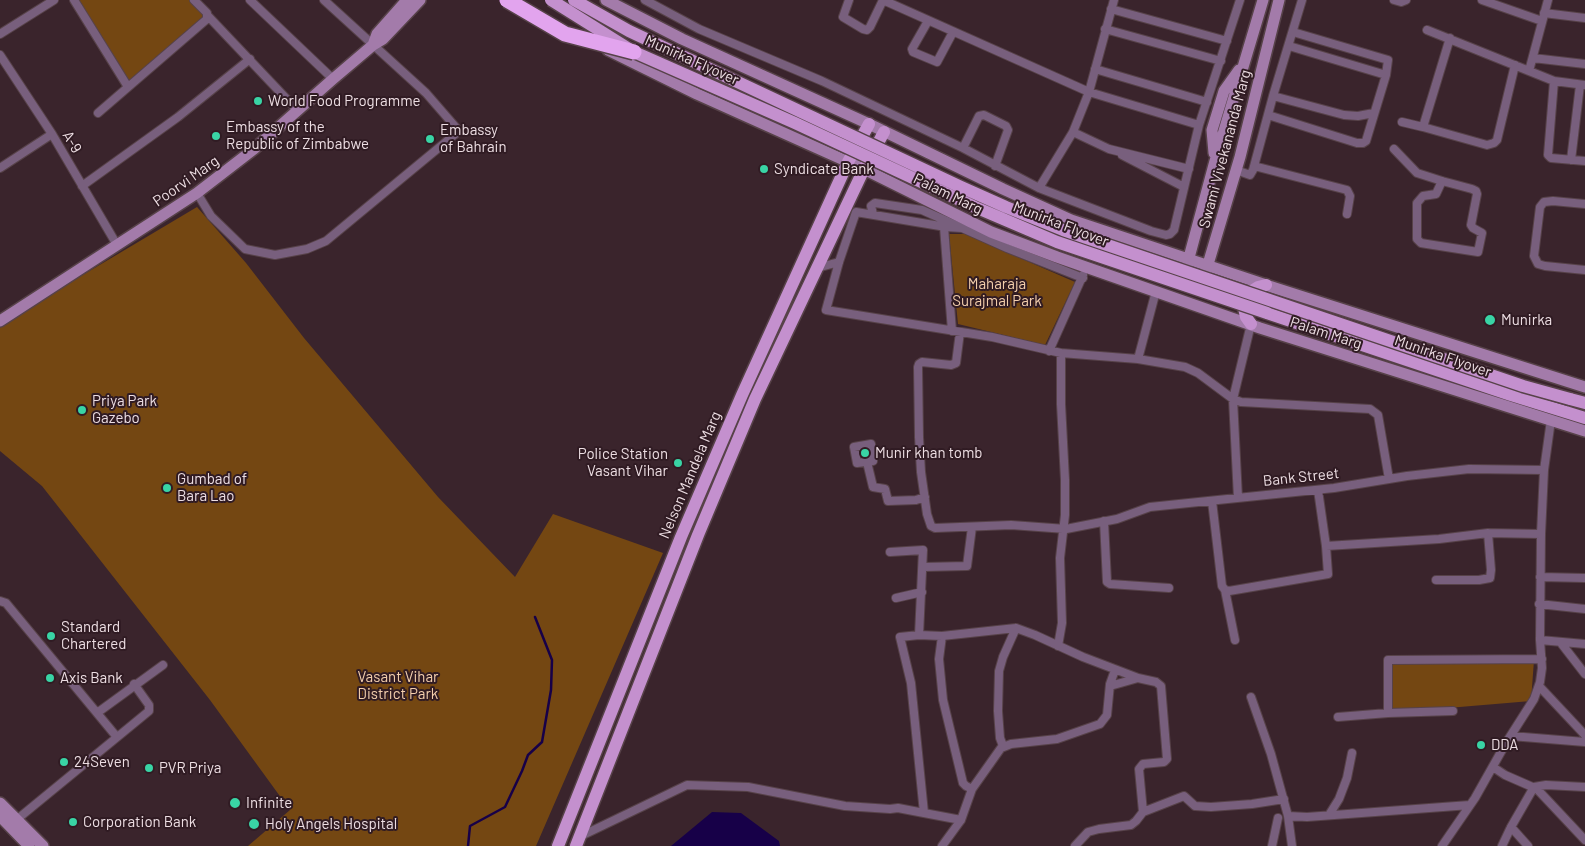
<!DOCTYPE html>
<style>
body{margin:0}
canvas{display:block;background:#3a242c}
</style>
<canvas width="1585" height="846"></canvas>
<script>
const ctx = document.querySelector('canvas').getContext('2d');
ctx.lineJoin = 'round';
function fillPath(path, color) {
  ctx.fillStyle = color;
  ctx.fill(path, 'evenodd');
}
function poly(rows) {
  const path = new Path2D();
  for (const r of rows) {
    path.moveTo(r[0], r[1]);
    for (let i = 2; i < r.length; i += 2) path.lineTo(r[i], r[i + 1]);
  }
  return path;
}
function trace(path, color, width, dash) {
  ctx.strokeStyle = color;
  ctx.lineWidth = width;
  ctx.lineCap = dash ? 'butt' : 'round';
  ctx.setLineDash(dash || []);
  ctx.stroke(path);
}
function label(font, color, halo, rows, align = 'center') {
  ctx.font = font + ' Barlow,sans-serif';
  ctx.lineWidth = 4;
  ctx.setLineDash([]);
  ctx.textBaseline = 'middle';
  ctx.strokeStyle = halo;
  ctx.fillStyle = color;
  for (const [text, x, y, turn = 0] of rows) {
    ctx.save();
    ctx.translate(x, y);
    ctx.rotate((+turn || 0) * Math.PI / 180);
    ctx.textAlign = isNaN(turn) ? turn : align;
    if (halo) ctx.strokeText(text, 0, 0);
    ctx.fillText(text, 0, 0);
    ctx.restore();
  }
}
fillPath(poly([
 [78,0,190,0,205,15,128,82],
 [197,207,246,263,304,338,438,497,515,577,553,514,663,553,536,846,248,846,290,810,210,700,42,486,0,451,0,327,34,304],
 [949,234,965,234,1075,282,1045,345,958,324],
 [1388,660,1534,660,1531,701,1388,713]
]), '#744712');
fillPath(poly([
 [712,812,741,813,779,841,780,846,671,846]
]), '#170048');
trace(poly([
 [468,846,470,826,505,807,522,771,528,755,542,742,551,690,552,660,535,617]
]), '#170048', 2.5);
const street = poly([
 [74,0,128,87],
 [250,0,333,79],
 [645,0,699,29,822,81,963,148,1039,188,1151,231,1166,235,1170,234,1174,230,1199,125,1240,0],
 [849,0,843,17,863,29,867,30,870,27,883,0,1089,92,1199,125],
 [1394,0,1401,2,1406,0],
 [1482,0,1542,21],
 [1111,9,1227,41],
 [1544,13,1585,18],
 [208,16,298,111],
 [928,21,912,49,913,52,937,62,953,32],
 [1105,29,1221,61],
 [1427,30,1554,81,1585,85],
 [0,34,54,0],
 [1450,38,1423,127,1487,145,1494,143,1497,140,1515,65],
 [1289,46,1386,75],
 [0,55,52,134,117,245],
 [1533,58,1585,64],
 [1095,69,1207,102],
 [1529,71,1548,0],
 [1554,81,1548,155,1551,158,1585,161],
 [1273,96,1344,115,1358,116,1374,113],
 [98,113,207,19,207,13,194,0],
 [1268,115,1357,143,1363,143,1366,141,1386,75,1388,60,1293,32],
 [1402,122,1423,127],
 [1073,132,1109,149,1189,169],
 [963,148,979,116,984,115,1006,126,1008,130,995,166],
 [1394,149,1417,173,1442,181],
 [1122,155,1184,187],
 [1571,160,1580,85],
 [1254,166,1347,190,1350,196,1347,214],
 [0,168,52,134],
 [1236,170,1250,175,1253,170,1273,96,1302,0],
 [1442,181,1472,189,1476,191,1477,194,1471,225,1473,228,1482,233,1478,252,1427,244,1421,243,1417,239,1417,203,1423,196,1436,194,1442,181],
 [82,186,178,117,250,59],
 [1039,188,1073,132,1089,92,1114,0],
 [197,193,211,216,245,249,275,255,307,249,326,241,459,131,426,93,324,0],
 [1585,204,1553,201,1544,202,1540,207,1534,256,1538,264,1545,266,1585,270],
 [873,214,871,206,875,203,922,210,1007,248,1083,278],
 [944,227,952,331],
 [962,228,946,227,856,212,839,262,826,310,992,337,1061,353,1138,359,1185,367,1198,373,1233,399,1241,402,1370,409,1378,415,1389,479],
 [817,268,839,262],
 [960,332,956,363,951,365,922,362,919,364,918,367,919,437,921,472,927,514,931,526,935,528,1011,525,1066,529,1117,519,1150,507,1334,488,1407,476,1469,469,1544,470],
 [1049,351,1083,275],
 [1138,359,1156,291],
 [871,444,873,461,857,463,854,447,871,444],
 [867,462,873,487,885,489,888,501,916,500,925,497],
 [1238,498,1233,399,1251,324],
 [1212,501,1222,586,1225,590,1235,640],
 [1104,521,1107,582,1110,584,1169,588],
 [1326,546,1439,539,1488,533,1541,534],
 [923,567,967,566,972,527],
 [1540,577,1585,578],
 [1436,580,1479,580,1490,578,1491,570,1488,533],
 [1225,590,1229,591,1328,574,1326,546,1318,490],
 [896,598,922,592],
 [0,601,6,603,116,736],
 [1539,604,1585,609],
 [919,635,942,636,1016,628,1035,635,1083,657,1138,678],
 [942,636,939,659,943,700,963,783,966,786,972,789],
 [1540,640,1585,644],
 [1561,643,1585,674],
 [1058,646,1062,623,1060,558,1065,515,1065,480,1061,404,1061,353],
 [1110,686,1138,678,1156,682,1161,686,1167,759,1164,762,1143,764,1139,769,1143,812],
 [1539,686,1585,735],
 [1251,697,1271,754,1288,816,1292,846],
 [97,713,163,665],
 [1388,713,1388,660,1542,659],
 [1338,717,1388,713,1453,711],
 [1511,736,1585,742],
 [1003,746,1000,738,998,711,999,671,1003,657,1016,628],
 [1493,767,1505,775,1537,789,1585,840],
 [924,813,961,820],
 [1329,815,1339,799,1347,778,1352,753],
 [1288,816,1307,817,1470,805],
 [15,821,149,711,149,705,134,684],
 [1511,827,1528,846],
 [579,837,687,785,748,787,845,806,890,809,898,808,924,813,911,683,900,637,919,635,923,550,890,552],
 [942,846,961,820,972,789,1001,748,1011,744,1057,739,1100,724,1107,715,1110,684,1115,670],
 [1075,846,1088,832,1099,829,1131,825,1136,821,1143,812,1184,796,1195,806,1211,807,1252,804,1284,799],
 [1272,846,1278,818],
 [1442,846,1475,798,1506,743,1534,699,1540,682,1542,668,1540,640,1541,534,1544,470,1551,420],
 [1502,846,1511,827,1534,787,1546,785,1585,787]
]);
const secondary = poly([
 [606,0,682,39,869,124,1003,189,1071,220,1275,288,1585,387],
 [373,45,377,34,407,0],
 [608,50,697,94,864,169,991,232,1057,257,1260,328,1585,431],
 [1214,153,1212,130,1224,91,1239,70],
 [1187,265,1215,161,1263,0],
 [1206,271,1240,157,1279,0],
 [0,321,197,193,254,149,333,79,373,45,383,39,420,0],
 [0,803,43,846],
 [0,816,29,846]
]);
const primary = poly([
 [1267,313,1511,395,1585,418],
 [1251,324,1246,317,1244,308,1245,300,1250,292,1258,287,1266,285],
 [1570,399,1585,403],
 [558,846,681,537,742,395,848,162,869,124],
 [576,846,698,535,755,399,864,169,884,132]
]);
trace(street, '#574249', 10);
trace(secondary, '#574249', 14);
trace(primary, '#574249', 15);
trace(street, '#785f7d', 8);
trace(secondary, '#a37baa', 11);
trace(primary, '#c490ce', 12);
const primaryBridge = poly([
 [551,0,634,52,795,123,975,207,1057,242,1267,313],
 [574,0,629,31,961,187,1006,207,1063,230,1523,386,1570,399]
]);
const highwayBridge = poly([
 [507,0,565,34,634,52]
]);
trace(primaryBridge, '#574249', 15, []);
trace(highwayBridge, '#574249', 18, []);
trace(primaryBridge, '#c490ce', 12);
trace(highwayBridge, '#e2a4ee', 15);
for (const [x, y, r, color] of [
 [258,101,5,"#39d4a5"],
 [216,136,5,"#39d4a5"],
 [430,139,5,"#39d4a5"],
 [764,169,5,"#39d4a5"],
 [1490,320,6,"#39d4a5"],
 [82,410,5,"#39d4a5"],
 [865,453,5,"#39d4a5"],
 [678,463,5,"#39d4a5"],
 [167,488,5,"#39d4a5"],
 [51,636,5,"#39d4a5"],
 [50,678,5,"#39d4a5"],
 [1481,745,5,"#39d4a5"],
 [64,762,5,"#39d4a5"],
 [149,768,5,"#39d4a5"],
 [235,803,6,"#39d4a5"],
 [73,822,5,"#39d4a5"],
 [254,824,6,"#39d4a5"]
]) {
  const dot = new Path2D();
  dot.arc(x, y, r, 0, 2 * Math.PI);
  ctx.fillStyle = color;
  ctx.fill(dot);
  trace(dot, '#301b23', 2);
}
label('15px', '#eddee3', '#301b23', [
 ["Munirka Flyover",692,60,24],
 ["A-9",72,142,59],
 ["Swami Vivekananda Marg",1225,149,-75],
 ["Poorvi Marg",186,181,-35],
 ["Palam Marg",948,194,26],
 ["Munirka Flyover",1061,224,21],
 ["Palam Marg",1326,333,18],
 ["Munirka Flyover",1443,356,19],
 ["Nelson Mandela Marg",690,475,-67],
 ["Bank Street",1301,477,-6]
]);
label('15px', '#eddee3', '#301b23', [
 ["World Food Programme",268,101],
 ["Embassy of the",226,127],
 ["Republic of Zimbabwe",226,144],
 ["Embassy",440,130],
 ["of Bahrain",440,147],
 ["Syndicate Bank",774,169],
 ["Munirka",1501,320],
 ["Priya Park",92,401],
 ["Gazebo",92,418],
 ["Munir khan tomb",875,453],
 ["Police Station",668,454,"right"],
 ["Vasant Vihar",668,471,"right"],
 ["Gumbad of",177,479],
 ["Bara Lao",177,496],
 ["Standard",61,627],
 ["Chartered",61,644],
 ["Axis Bank",60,678],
 ["DDA",1491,745],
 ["24Seven",74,762],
 ["PVR Priya",159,768],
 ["Infinite",246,803],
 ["Corporation Bank",83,822],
 ["Holy Angels Hospital",265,824]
], 'left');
label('15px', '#f4cfad', '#301b23', [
 ["Maharaja",997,284],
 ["Surajmal Park",997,301],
 ["Vasant Vihar",398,677],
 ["District Park",398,694]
]);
</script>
